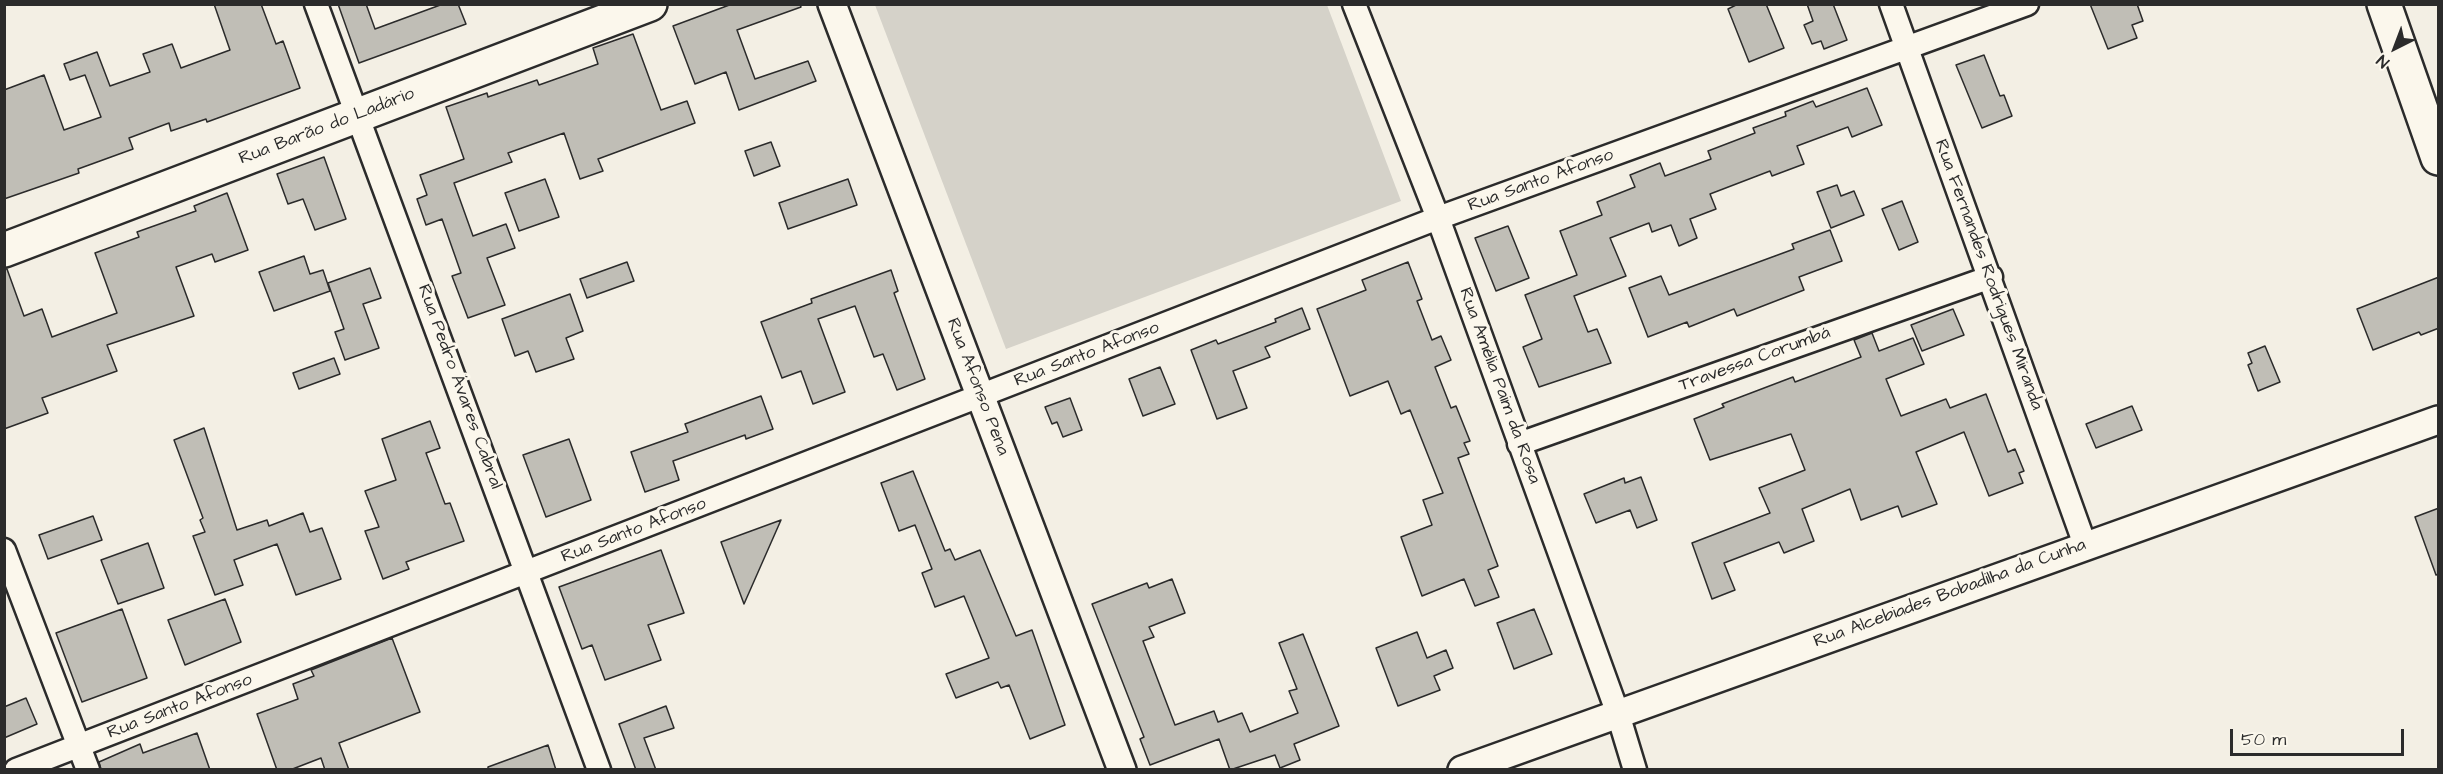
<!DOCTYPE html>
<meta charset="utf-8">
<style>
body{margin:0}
#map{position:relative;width:2443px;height:774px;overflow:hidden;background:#f3efe4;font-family:"Architects Daughter",sans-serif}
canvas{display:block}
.frame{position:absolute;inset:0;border:6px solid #2b2b2b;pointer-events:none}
.north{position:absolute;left:2365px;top:18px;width:60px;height:60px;-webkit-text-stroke:4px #fbf7ec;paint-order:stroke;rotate:222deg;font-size:16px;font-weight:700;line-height:24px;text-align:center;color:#2b2b2b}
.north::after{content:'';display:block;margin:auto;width:21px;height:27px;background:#2b2b2b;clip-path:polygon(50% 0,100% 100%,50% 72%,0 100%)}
.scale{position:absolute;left:2230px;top:729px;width:174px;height:27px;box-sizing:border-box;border:3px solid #2b2b2b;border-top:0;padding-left:8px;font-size:18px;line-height:21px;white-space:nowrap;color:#2b2b2b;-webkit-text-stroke:4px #fbf7ec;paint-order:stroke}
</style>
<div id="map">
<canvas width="2443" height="774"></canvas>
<div class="frame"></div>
<div class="north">N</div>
<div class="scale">50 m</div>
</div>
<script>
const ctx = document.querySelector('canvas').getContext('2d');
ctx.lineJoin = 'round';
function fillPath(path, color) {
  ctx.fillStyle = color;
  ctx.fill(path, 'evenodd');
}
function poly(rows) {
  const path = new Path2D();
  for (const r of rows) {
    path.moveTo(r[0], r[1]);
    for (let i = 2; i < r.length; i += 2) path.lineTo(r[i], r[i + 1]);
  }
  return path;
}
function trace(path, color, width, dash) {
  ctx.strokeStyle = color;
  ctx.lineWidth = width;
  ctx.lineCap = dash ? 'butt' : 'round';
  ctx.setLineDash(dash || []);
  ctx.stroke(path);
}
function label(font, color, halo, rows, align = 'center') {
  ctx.font = font + ' "Architects Daughter",sans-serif';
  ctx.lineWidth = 6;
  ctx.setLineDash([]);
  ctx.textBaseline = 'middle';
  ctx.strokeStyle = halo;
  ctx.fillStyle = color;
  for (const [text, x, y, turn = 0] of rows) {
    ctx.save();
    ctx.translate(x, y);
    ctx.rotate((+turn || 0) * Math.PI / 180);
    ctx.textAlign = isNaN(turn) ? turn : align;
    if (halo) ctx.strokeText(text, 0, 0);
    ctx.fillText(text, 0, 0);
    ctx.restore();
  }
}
fillPath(poly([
 [875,5,1327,5,1401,201,1006,349]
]), '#d5d2c9');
const building = poly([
 [214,4,261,4,276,44,283,41,300,88,207,122,206,119,171,131,169,123,129,138,133,149,78,169,79,173,4,199,4,90,44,75,64,130,101,117,85,75,70,80,64,64,97,52,110,86,150,72,143,54,172,44,181,68,230,50,214,4],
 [338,4,366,4,375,29,443,4,458,4,466,24,359,63,338,4],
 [732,4,800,4,801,7,737,30,755,79,808,61,816,81,739,110,726,72,695,84,673,26,732,4],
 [1738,4,1766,4,1784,48,1749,62,1728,9,1738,4],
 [1807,4,1833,4,1847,40,1824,49,1821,41,1812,44,1804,25,1813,21,1807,4],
 [2090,4,2137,4,2143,21,2132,25,2137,38,2108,49,2090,4],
 [633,34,661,110,687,101,695,123,598,159,603,171,580,179,564,133,508,153,512,162,454,183,473,236,506,224,515,248,487,258,505,305,468,318,452,276,461,273,442,219,426,225,417,199,427,195,420,175,464,159,446,107,487,93,488,97,537,80,539,85,598,64,593,48,633,34],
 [1984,55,2000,96,2004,95,2012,116,1982,128,1956,65,1984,55],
 [1867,88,1882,125,1852,137,1848,127,1797,146,1804,164,1772,176,1770,171,1710,194,1716,209,1690,219,1697,238,1679,246,1671,225,1652,232,1649,223,1610,238,1626,276,1574,296,1588,332,1597,329,1611,363,1539,387,1523,347,1542,339,1525,295,1577,275,1560,231,1602,215,1597,202,1635,187,1630,175,1660,163,1665,176,1711,159,1708,151,1755,133,1753,128,1786,116,1785,112,1813,101,1816,107,1867,88],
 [771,142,780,166,754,176,745,151,771,142],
 [324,157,346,219,315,230,303,199,288,204,277,174,324,157],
 [545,179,559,217,519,231,505,193,545,179],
 [848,179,857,205,788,229,779,203,848,179],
 [1837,185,1841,196,1854,191,1864,215,1831,228,1817,192,1837,185],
 [227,193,248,250,215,262,212,254,176,267,194,316,107,345,117,371,42,398,48,413,4,429,4,269,7,269,24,316,42,309,52,337,117,313,95,253,139,237,137,232,196,211,194,206,227,193],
 [1902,201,1918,242,1899,250,1882,209,1902,201],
 [1508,226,1529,278,1496,291,1475,238,1508,226],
 [1830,230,1842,261,1799,277,1804,290,1737,316,1734,309,1689,327,1687,322,1648,337,1629,288,1661,276,1669,295,1794,249,1792,244,1830,230],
 [304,256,310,274,323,270,330,291,274,311,259,272,304,256],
 [627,262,634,281,587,298,580,279,627,262],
 [1408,262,1422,299,1417,301,1432,340,1441,336,1451,360,1435,367,1451,408,1456,406,1470,441,1464,443,1469,454,1458,458,1498,566,1488,570,1499,597,1475,606,1464,579,1422,596,1401,537,1432,525,1423,500,1443,493,1410,410,1401,414,1388,381,1350,396,1317,309,1366,290,1362,280,1408,262],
 [370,268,381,298,363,304,379,348,345,360,335,332,344,329,328,283,370,268],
 [891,270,898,291,894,293,925,379,897,390,883,354,874,357,855,306,818,319,845,392,813,404,801,371,782,378,761,322,812,303,811,299,891,270],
 [2439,277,2439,328,2421,335,2419,332,2373,350,2357,309,2439,277],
 [570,294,583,331,566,338,574,359,536,372,528,351,515,356,502,319,570,294],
 [1302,308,1310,329,1265,347,1270,357,1233,371,1247,408,1217,419,1191,350,1216,340,1218,344,1276,322,1275,319,1302,308],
 [1953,309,1964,335,1922,351,1911,325,1953,309],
 [1872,333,1879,351,1913,338,1924,364,1886,379,1901,416,1946,399,1950,408,1986,394,2008,452,2015,449,2024,471,2019,473,2023,483,1989,496,1964,432,1916,452,1937,504,1902,517,1898,506,1861,520,1850,489,1802,509,1814,541,1784,553,1779,542,1724,563,1735,590,1712,599,1692,543,1770,513,1759,488,1805,470,1791,434,1710,460,1694,419,1724,407,1722,404,1793,377,1795,382,1861,357,1854,340,1872,333],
 [2265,346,2280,382,2258,391,2248,365,2252,363,2248,353,2265,346],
 [334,358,340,374,299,389,293,373,334,358],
 [1160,367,1175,404,1143,416,1129,379,1160,367],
 [761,396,773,429,746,439,745,435,673,461,679,480,645,492,631,452,688,432,685,424,761,396],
 [1070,398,1082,430,1063,437,1057,422,1052,424,1045,407,1070,398],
 [2132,406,2142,430,2096,448,2086,424,2132,406],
 [430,421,440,448,426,453,445,504,450,503,464,541,406,562,409,569,383,579,365,531,379,527,365,491,396,480,382,439,430,421],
 [204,428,237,530,267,520,269,526,303,513,310,532,322,528,341,579,296,595,277,544,234,560,243,585,215,595,193,536,205,532,200,520,203,518,174,440,204,428],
 [569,439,591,500,546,517,523,455,569,439],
 [913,471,945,551,950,549,955,560,980,550,1016,636,1032,630,1065,725,1030,739,1009,685,1001,688,998,682,956,698,946,674,989,658,964,596,935,607,922,573,932,569,915,525,899,531,881,483,913,471],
 [1641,477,1657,520,1637,528,1630,510,1596,523,1584,494,1624,478,1625,483,1641,477],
 [2439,508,2439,574,2436,575,2415,517,2439,508],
 [93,516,102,540,48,559,39,535,93,516],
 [781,520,744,604,721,542,781,520],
 [148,543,164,588,118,604,101,560,148,543],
 [661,550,684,613,648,625,661,660,605,680,592,645,582,649,559,587,661,550],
 [1172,579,1185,613,1149,627,1154,637,1143,641,1175,725,1214,711,1218,722,1242,713,1250,732,1298,713,1289,691,1297,689,1279,643,1303,634,1339,726,1294,744,1300,760,1280,768,1275,755,1230,770,1219,739,1150,765,1140,739,1144,737,1092,604,1147,583,1149,588,1172,579],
 [225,599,241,642,185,665,168,620,225,599],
 [122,609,147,678,82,702,56,633,122,609],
 [1534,609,1552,654,1514,669,1497,623,1534,609],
 [1417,632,1427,658,1446,650,1453,668,1434,676,1440,690,1398,706,1376,648,1417,632],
 [392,638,420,712,339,743,349,770,325,770,321,758,290,770,277,770,257,714,298,699,293,684,314,676,311,670,392,638],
 [26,698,37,724,4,738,4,707,26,698],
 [666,706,674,728,644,738,656,770,636,770,619,724,666,706],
 [197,733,210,770,101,770,99,762,140,744,143,753,197,733],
 [548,745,556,770,488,770,488,767,548,745]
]);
fillPath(building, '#c0beb6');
trace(building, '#2b2b2b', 1.5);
const minor = poly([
 [316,4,599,770],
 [1354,4,1438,218,1618,714,1635,770],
 [1891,4,2085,545],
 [1519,444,1991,277],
 [4,550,88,770],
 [16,770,1438,218,2027,4]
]);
const tertiary = poly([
 [832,4,1122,770],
 [1462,770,2438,420]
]);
const primary = poly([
 [2384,4,2438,158],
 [4,250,650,4]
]);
trace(minor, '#2b2b2b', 27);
trace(tertiary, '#2b2b2b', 32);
trace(primary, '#2b2b2b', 38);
trace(minor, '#fbf7ec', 22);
trace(tertiary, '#fbf7ec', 27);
trace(primary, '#fbf7ec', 33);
label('18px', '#2b2b2b', '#fbf7ec', [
 ["Rua Barão do Ladário",327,127,-21],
 ["Rua Santo Afonso",1541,181,-20],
 ["Rua Fernandes Rodrigues Miranda",1988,275,70],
 ["Rua Santo Afonso",1087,355,-21],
 ["Travessa Corumbá",1755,360,-20],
 ["Rua Amélia Paim da Rosa",1499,386,70],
 ["Rua Pedro Ávares Cabral",459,387,70],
 ["Rua Afonso Pena",977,387,69],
 ["Rua Santo Afonso",634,531,-21],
 ["Rua Alcebiades Bobadilha da Cunha",1950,594,-20],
 ["Rua Santo Afonso",180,707,-21]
]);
</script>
